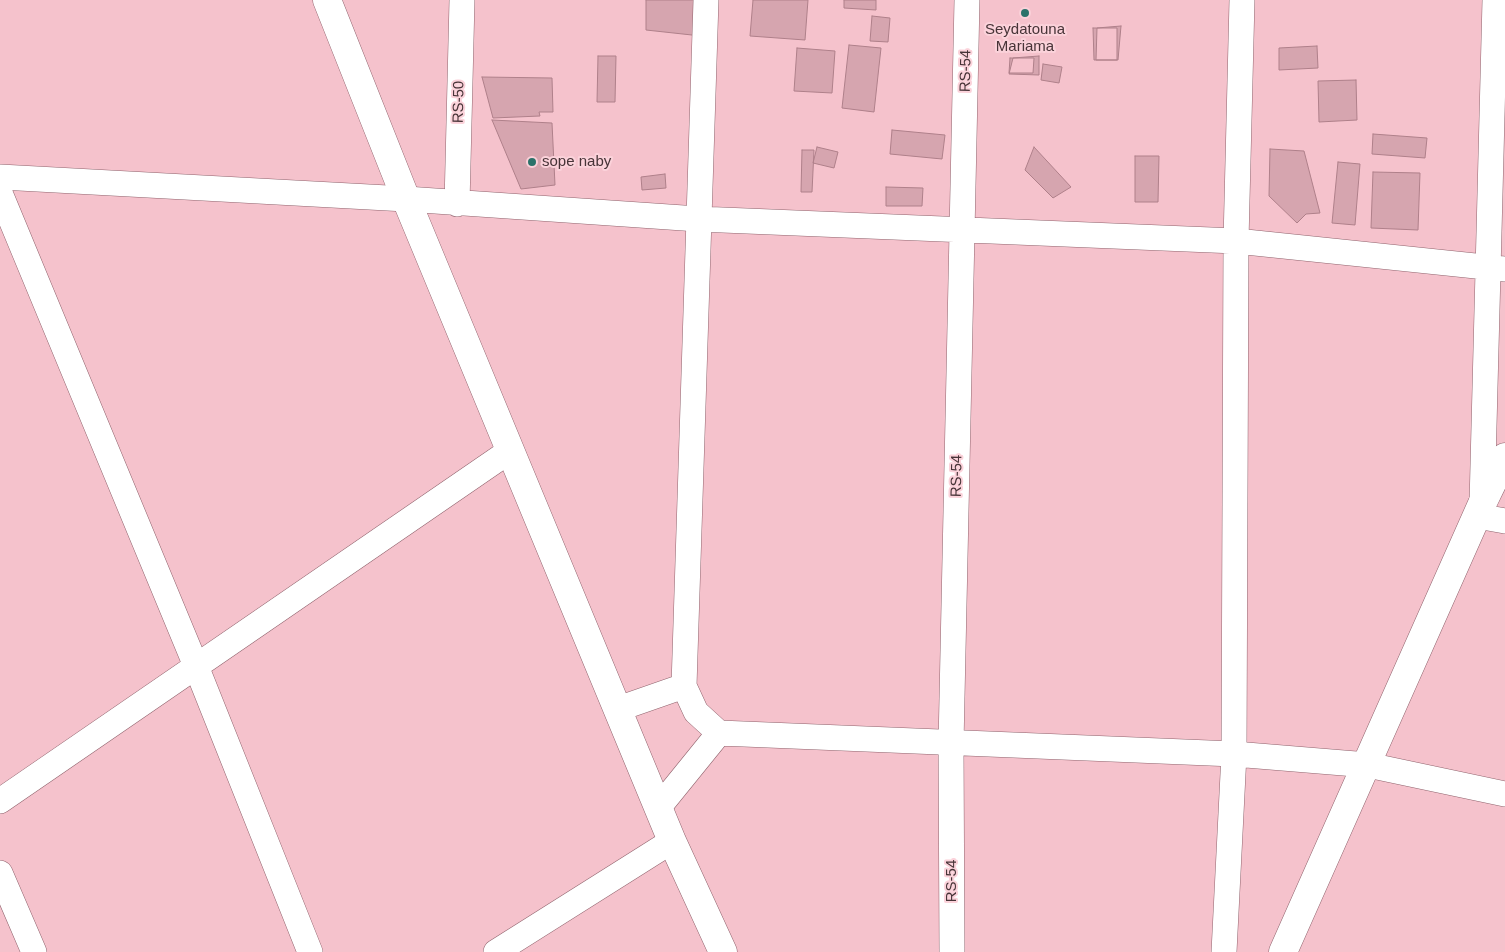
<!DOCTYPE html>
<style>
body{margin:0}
canvas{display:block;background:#f5c2cc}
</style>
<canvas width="1505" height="952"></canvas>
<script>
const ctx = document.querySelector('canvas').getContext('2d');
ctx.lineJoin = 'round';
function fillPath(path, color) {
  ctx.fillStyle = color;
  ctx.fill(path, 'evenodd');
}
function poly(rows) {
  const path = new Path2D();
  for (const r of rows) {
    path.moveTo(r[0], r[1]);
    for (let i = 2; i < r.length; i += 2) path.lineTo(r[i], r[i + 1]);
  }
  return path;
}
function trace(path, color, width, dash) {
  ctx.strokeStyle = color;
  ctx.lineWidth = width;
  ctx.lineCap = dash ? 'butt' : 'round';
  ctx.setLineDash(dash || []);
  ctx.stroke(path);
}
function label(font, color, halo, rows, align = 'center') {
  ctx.font = font + ' Helvetica,sans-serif';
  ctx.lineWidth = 4;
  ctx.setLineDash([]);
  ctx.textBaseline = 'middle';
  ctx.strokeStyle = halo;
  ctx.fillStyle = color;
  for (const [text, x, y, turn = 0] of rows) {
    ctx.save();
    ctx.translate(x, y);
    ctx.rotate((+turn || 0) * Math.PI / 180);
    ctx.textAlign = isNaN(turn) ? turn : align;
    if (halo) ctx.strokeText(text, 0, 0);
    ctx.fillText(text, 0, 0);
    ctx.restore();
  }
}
const building = poly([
 [646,0,705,0,701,36,646,30,646,0],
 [753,0,808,0,805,40,750,36,753,0],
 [844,0,876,0,876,10,844,8,844,0],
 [872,16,890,18,888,42,870,41,872,16],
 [1121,26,1118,60,1096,60,1097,28,1121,26],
 [1093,28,1117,28,1117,60,1094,60,1093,28],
 [849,45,881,48,874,112,842,108,849,45],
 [1317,46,1318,68,1279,70,1279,48,1317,46],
 [797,48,835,51,832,93,794,91,797,48],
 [598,56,616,56,615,102,597,102,598,56],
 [1039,56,1039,75,1009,74,1013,58,1039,56],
 [1010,58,1034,58,1033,73,1009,73,1010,58],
 [1043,64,1062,67,1059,83,1041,80,1043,64],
 [482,77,552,78,553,112,539,112,540,116,493,118,482,77],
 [1356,80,1357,120,1319,122,1318,81,1356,80],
 [492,120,552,123,555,185,521,189,492,120],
 [892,130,945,135,942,159,890,154,892,130],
 [1373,134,1427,138,1425,158,1372,154,1373,134],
 [817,147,838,152,834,168,813,163,817,147],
 [1034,147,1071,187,1053,198,1025,170,1034,147],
 [1270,149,1304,151,1320,213,1306,214,1297,223,1269,196,1270,149],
 [802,150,814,150,812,192,801,192,802,150],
 [1135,156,1159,156,1158,202,1135,202,1135,156],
 [1338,162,1360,164,1355,225,1332,223,1338,162],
 [1373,172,1420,173,1418,230,1371,228,1373,172],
 [665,174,666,188,642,190,641,177,665,174],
 [886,187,923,188,922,206,886,206,886,187]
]);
fillPath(building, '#d6a5af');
trace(building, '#af808a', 1);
const minor = poly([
 [0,177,406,199,698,219,1236,241,1505,269],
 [0,193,196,666,310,952],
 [457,204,462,0],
 [1482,504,1495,0],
 [1477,516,1505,521],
 [684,686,706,0],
 [618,709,684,686,696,712,719,733,1234,754,1368,765,1505,794],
 [0,801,511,450],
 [659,807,719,733],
 [0,873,34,952],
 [496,952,672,841],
 [952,952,951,744,967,0],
 [1224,952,1234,754,1236,241,1242,0]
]);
const tertiary = poly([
 [327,0,406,199,672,841,723,952]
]);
const secondary = poly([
 [1283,952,1482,504,1505,457]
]);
trace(minor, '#90636d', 26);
trace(tertiary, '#90636d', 29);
trace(secondary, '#90636d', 29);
trace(minor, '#fff', 25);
trace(tertiary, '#fff', 28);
trace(secondary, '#fff', 28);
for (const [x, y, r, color] of [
 [1025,13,5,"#2b726a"],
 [532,162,5,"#2b726a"]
]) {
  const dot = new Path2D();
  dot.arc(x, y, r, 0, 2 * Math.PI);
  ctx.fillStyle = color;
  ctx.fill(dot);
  trace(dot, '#fbd2da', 2);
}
label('15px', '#483438', '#fbd2da', [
 ["Seydatouna",1025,30],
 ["Mariama",1025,47],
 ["sope naby",542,162,"left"]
]);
label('15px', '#483438', '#fbd2da', [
 ["RS-54",966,71,-89],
 ["RS-50",459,102,-89],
 ["RS-54",957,476,-89],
 ["RS-54",952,881,-90]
]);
</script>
